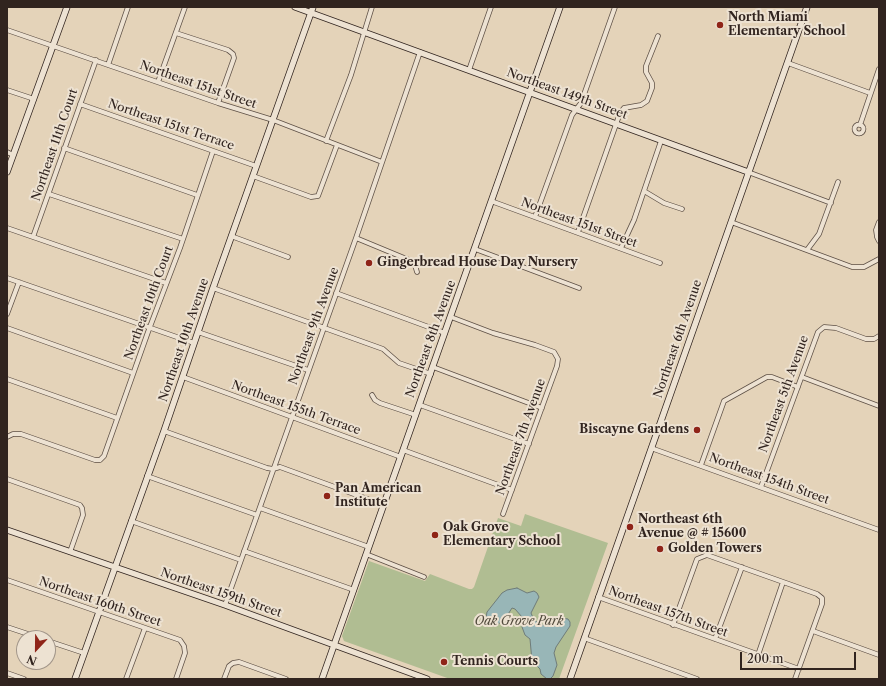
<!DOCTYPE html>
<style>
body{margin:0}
#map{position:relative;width:886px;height:686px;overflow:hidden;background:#e4d3b9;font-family:"Libre Caslon Text",serif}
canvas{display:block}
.frame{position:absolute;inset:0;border:8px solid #31241f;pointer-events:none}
.north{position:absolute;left:16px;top:630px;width:40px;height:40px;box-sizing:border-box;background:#ede2d2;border:1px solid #a2968a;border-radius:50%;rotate:202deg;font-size:11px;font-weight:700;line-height:16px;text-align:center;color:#31241f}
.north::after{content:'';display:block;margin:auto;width:14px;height:18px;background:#8f2418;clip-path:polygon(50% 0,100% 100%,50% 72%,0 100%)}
.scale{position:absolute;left:740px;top:652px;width:116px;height:18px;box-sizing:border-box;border:2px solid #31241f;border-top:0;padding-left:5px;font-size:12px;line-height:14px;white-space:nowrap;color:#31241f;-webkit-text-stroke:3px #ede2d2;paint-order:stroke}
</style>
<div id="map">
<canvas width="886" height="686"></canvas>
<div class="frame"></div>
<div class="north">N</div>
<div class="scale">200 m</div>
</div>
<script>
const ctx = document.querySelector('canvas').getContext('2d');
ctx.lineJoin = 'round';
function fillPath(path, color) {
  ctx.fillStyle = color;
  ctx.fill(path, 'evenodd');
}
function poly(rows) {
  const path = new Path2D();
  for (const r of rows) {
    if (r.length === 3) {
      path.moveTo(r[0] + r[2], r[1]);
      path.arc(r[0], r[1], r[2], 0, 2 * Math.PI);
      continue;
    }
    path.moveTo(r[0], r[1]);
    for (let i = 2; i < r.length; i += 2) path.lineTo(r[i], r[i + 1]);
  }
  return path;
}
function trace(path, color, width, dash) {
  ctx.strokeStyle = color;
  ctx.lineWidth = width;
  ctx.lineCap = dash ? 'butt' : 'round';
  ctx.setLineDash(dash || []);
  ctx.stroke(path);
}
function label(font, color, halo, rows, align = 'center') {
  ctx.font = font + ' "Libre Caslon Text",serif';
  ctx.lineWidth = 4;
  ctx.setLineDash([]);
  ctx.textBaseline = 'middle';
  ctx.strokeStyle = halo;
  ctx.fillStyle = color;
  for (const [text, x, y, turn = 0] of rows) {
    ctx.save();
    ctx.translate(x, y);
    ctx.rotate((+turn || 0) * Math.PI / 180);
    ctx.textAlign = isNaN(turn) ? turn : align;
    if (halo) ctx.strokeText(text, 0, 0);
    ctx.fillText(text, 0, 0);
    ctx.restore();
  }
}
fillPath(poly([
 [525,514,608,543,559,679,450,679,344,641,342,636,369,561,425,581,430,574,469,589,472,589,474,587,498,518,521,526]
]), '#b0bd92');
const water = poly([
 [517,588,527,593,534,591,537,593,539,597,531,613,534,620,542,625,549,625,561,618,568,619,570,622,570,626,556,647,554,653,557,665,553,676,550,679,547,679,541,674,540,669,532,661,530,639,525,635,522,627,522,617,515,609,512,608,505,619,497,625,492,624,487,621,486,618,487,612,502,593,507,590,517,588]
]);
fillPath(water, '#98b6b7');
trace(water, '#6f7c7a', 1);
const street = poly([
 [7,30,218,103,273,120,382,162],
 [176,33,228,50,233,54,234,58,218,103],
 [788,63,870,93],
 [108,65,128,7],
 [469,70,491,7],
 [158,82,185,7],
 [7,90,34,99],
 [80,104,256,166],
 [859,129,4.5],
 [860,125,879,69],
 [326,141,351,75,372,7],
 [64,148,197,195],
 [7,152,13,155],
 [748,172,831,203],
 [253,176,311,197,318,196,337,145],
 [644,191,664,203,682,209],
 [49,194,183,239],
 [491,201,660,263],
 [535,217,572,115,581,103,615,7],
 [731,222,852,267,864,267,879,259],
 [879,222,876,230,877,237,879,241],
 [7,228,166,283],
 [578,232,620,113,624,108,641,105,647,101,652,88,652,83,646,72,646,66,658,36],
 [231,236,288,257],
 [33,237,96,60],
 [356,238,414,262,417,272],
 [621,248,634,220,661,141],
 [475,249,579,288],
 [807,250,819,234,838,182],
 [7,278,194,343],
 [213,288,383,349,399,363,431,374],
 [336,293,445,333],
 [7,314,19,282],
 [451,317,493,333,535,345,554,352,558,359,557,366,503,514],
 [7,328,133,373],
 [198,332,308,370],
 [433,367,542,408],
 [183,377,401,457],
 [802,377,879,406],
 [7,379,117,418],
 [372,395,375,400,380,403,416,415],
 [420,405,529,444],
 [164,431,267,468,273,469,280,467,384,505],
 [7,437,13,434,21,434,95,460,100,460,104,456,148,332,180,248,213,151],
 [651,448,879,530],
 [403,450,512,490],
 [701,465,724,401,767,377,772,377,798,387],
 [147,476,257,515],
 [7,479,80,505,82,508,83,515,70,552],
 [761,487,818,332,824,327,836,328,866,339,874,339,879,336],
 [260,508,369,547],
 [131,521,241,560],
 [244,551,354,590],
 [366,554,424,577],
 [7,580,180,640,184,646,185,653,176,679],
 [598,597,799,669],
 [225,605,356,238,420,52],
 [673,625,697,559,707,555,817,594,822,598,822,604,795,679],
 [7,627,40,638],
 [813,631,879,655],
 [584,638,697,679],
 [715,639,742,567],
 [48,641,84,653],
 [758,655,783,582],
 [7,673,24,679],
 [126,679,145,628],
 [224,679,229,666,233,663,239,662,286,679]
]);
const secondary = poly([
 [295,7,748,172],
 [7,172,67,7],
 [7,530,225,605,427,679],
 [75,679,164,431,213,288,313,7],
 [322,679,560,7],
 [570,679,807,7]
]);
trace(street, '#5e5046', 5.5);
trace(secondary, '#31241f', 7);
trace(street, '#ede2d2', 4);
trace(secondary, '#ede2d2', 5.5);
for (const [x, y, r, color] of [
 [720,25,4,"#8f2418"],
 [369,263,4,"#8f2418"],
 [697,430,4,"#8f2418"],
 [327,496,4,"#8f2418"],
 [630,527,4,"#8f2418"],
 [435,535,4,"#8f2418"],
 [660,549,4,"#8f2418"],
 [444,662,4,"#8f2418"]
]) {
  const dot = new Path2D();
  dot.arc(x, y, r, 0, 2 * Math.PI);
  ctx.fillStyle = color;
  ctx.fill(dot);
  trace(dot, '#ede2d2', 1.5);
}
label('bold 12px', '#31241f', '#ede2d2', [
 ["North Miami",728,18],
 ["Elementary School",728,32],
 ["Gingerbread House Day Nursery",377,263],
 ["Biscayne Gardens",689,430,"right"],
 ["Pan American",335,489],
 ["Institute",335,503],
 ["Northeast 6th",638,520],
 ["Avenue @ # 15600",638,534],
 ["Oak Grove",443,528],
 ["Elementary School",443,542],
 ["Golden Towers",668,549],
 ["Tennis Courts",452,662]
], 'left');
label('12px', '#31241f', '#ede2d2', [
 ["Northeast 151st Street",198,85,19],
 ["Northeast 149th Street",567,94,20],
 ["Northeast 151st Terrace",171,125,19],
 ["Northeast 11th Court",55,145,-71],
 ["Northeast 151st Street",579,223,20],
 ["Northeast 10th Court",149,303,-70],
 ["Northeast 9th Avenue",314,326,-70],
 ["Northeast 8th Avenue",431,339,-70],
 ["Northeast 6th Avenue",678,339,-71],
 ["Northeast 10th Avenue",184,340,-71],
 ["Northeast 5th Avenue",784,394,-70],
 ["Northeast 155th Terrace",296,408,20],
 ["Northeast 7th Avenue",521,437,-70],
 ["Northeast 154th Street",769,479,20],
 ["Northeast 159th Street",221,593,19],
 ["Northeast 160th Street",100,602,19],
 ["Northeast 157th Street",668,612,20]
]);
label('italic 12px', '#514a3c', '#ede2d2', [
 ["Oak Grove Park",519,622]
]);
</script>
